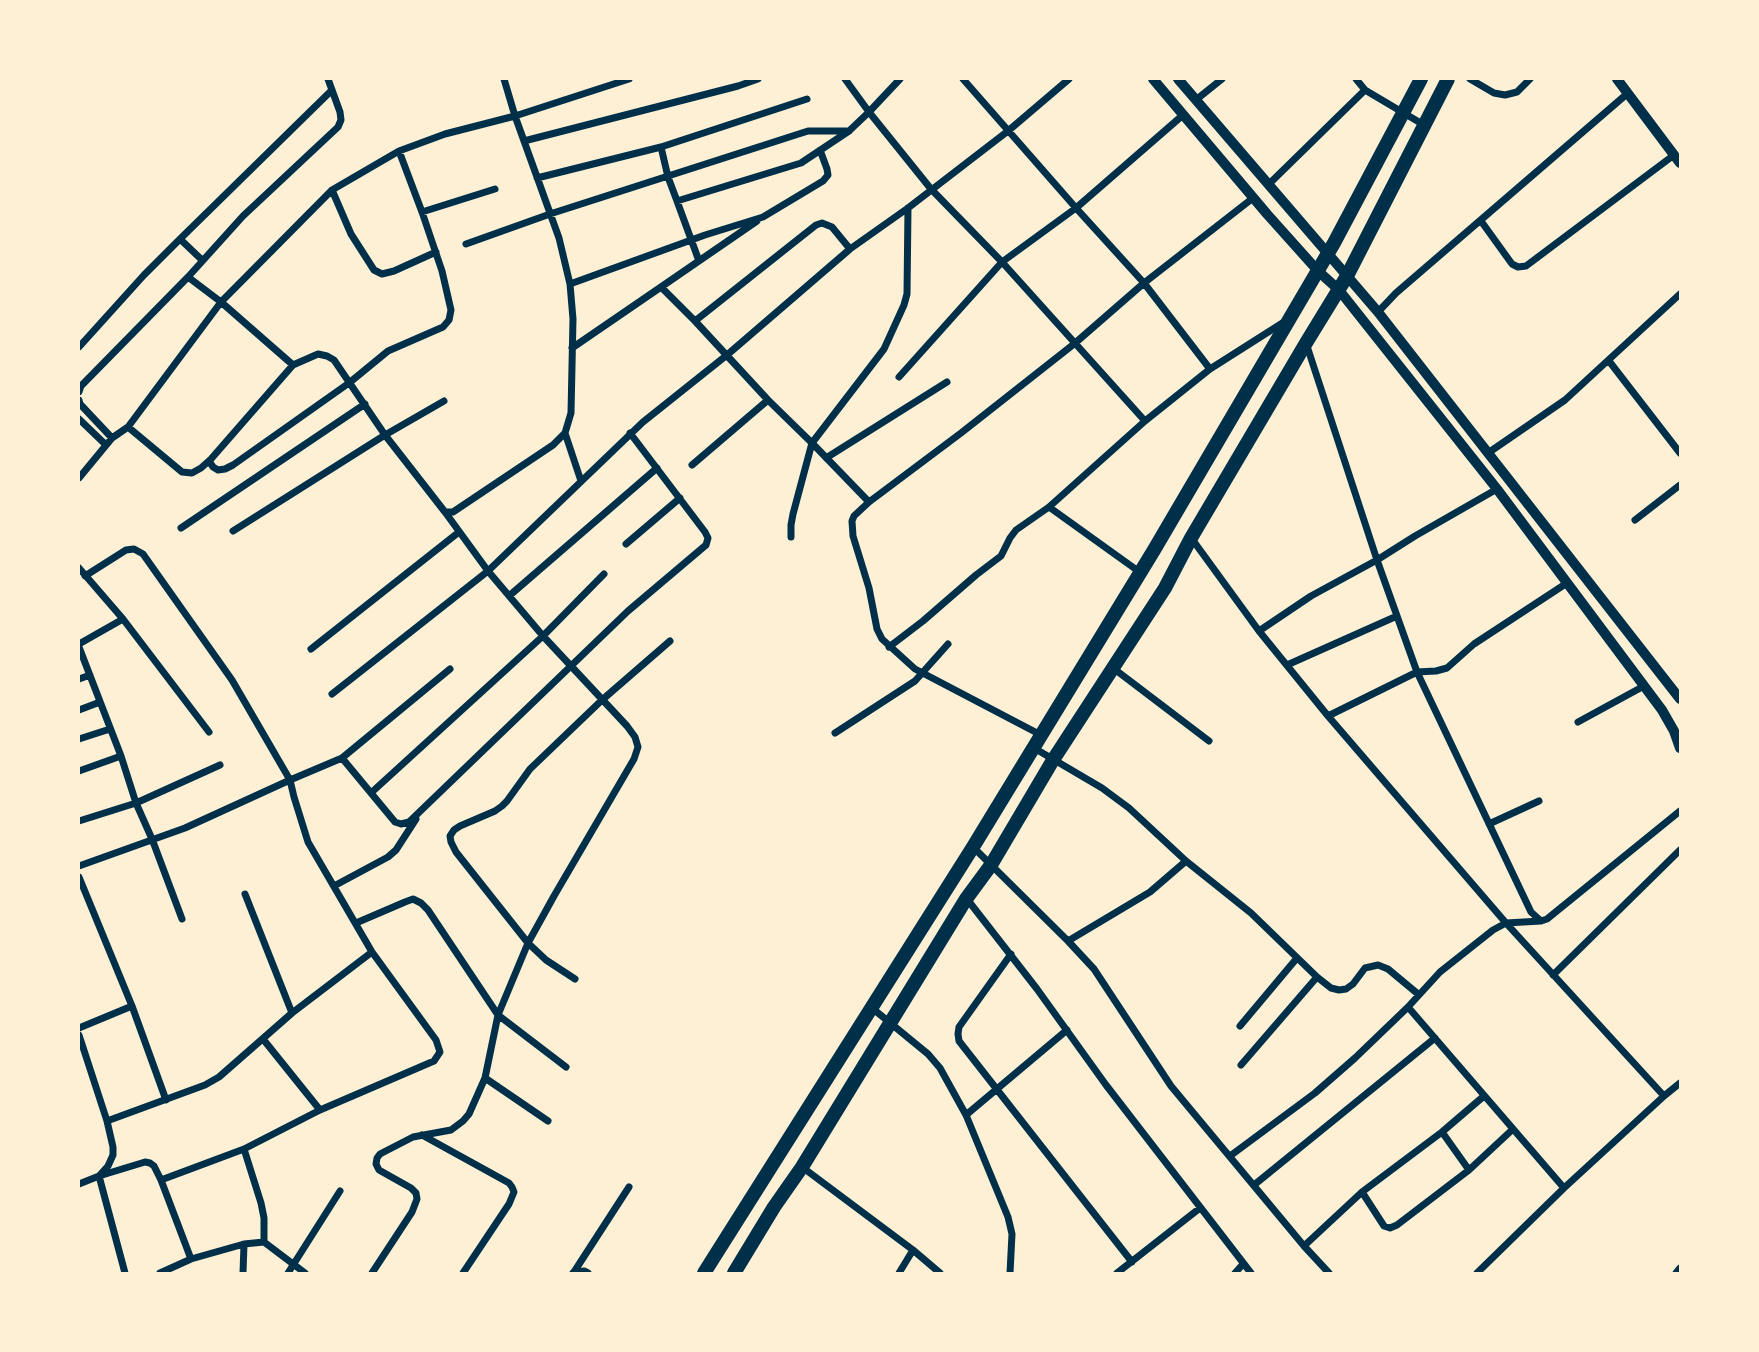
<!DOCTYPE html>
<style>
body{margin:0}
#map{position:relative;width:1759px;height:1352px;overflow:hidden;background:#fdf0d5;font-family:Mulish,sans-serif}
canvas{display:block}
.frame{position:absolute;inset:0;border:80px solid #fdf0d5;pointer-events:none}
</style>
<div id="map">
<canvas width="1759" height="1352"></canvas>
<div class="frame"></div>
</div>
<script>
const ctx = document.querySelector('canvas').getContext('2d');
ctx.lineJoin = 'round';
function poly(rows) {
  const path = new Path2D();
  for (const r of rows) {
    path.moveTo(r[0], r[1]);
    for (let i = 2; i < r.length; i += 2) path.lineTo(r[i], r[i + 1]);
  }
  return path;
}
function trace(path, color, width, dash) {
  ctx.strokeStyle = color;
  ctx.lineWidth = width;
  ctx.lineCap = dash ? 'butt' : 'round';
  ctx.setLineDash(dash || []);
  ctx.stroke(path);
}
trace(poly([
 [900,79,869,112,931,189,1002,262,1145,421],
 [963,79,1076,208,1144,283,1210,369],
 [1356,79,1365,90,1424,125],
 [1470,79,1494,93,1505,95,1517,92,1530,79],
 [1197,99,1222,79],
 [524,141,738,86,758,79],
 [661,147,668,177,677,201,801,163,849,131,869,112,845,79],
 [399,151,422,212,495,189],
 [537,178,661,147,807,99],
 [1269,184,1365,90],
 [332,190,351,234,374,270,382,274,394,271,436,252],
 [677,201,699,261],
 [1481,221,1512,264,1518,267,1526,266,1674,155],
 [180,239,332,90],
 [466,244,550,214,808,131,849,131],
 [188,277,221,302,293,365,318,354,327,356,334,360,385,435,445,512,453,512,553,445,565,433,571,413,573,319,570,284,559,238,515,116,504,79],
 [570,284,705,235,763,217,823,181,828,175,827,169,820,150],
 [661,287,757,221],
 [1378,312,1396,293,1628,93],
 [695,321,816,225,822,223,832,227,850,249],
 [1306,343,1377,560,1417,672,1531,912,1541,921,1547,919,1680,811],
 [79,347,144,275,180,239,202,260],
 [572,348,661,287,695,321,768,400,812,443,869,502],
 [1609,361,1680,453],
 [899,377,1002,262,1076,208,1183,115],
 [79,392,81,386,188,277,243,216,338,127,341,120,340,112,328,79],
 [79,400,80,404,112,438],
 [79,419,106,445],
 [128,427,182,472,192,473,201,468,211,459,293,365],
 [565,433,581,481],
 [1488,453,1565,400,1680,294],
 [826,458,947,382],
 [209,461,213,467,218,470,225,469,233,465,349,383,388,351,443,327,449,320,451,310,442,271,422,212],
 [692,465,768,400],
 [79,478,112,438,128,427,221,302,332,190,399,151,445,134,515,116,629,79],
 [1049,507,1141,573],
 [445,512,488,571,643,422,727,355,850,249,908,208,1008,131,1069,79],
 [1635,520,1680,485],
 [181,528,365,404],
 [233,531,385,435,444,401],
 [791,537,791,525,793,514,812,443,884,349,904,305,907,294,908,208],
 [1192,539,1259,631,1328,716,1506,923,1664,1096],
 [626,544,680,498],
 [79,568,123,619],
 [509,596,657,468],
 [1259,631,1311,596,1377,560,1415,536,1497,489],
 [79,644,123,619,209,732],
 [79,647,121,756,136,803,152,839,182,919],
 [889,647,923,621,976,575,1001,556,1010,538,1016,530,1049,507,1145,421,1210,369,1284,322],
 [311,649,459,532],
 [1287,665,1397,616],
 [1113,668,1209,741],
 [79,679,90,675],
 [332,694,488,571,543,636,627,726,635,737,638,747,634,759,554,896,528,943,498,1015,485,1078,469,1114,463,1121,451,1130,413,1137,380,1154,377,1158,376,1164,379,1170,411,1188,416,1193,417,1199,412,1212,372,1273],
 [79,710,100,702],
 [1328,716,1417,672,1436,671,1447,668,1474,644,1567,583],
 [1578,722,1644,686],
 [835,733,915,681,948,644],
 [1041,735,915,669,882,639,877,629,869,588,853,536,852,521,854,516,869,502,961,433,1074,344,1144,283,1253,198],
 [79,739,110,729],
 [1034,748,1102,788,1129,808,1186,861,1251,913,1317,977,1331,988,1339,990,1346,989,1353,984,1365,968,1378,965,1388,969,1418,994],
 [342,758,395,822,401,824,409,822,628,611,706,545,708,538,705,532,630,433],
 [79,771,121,756],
 [372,792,543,636,604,574],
 [79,821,136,803,220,765],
 [1489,824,1539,801],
 [973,847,1068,941,1094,969,1171,1086,1304,1246,1329,1273],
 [79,866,185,828,290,780,232,680,143,554,134,549,126,550,85,576],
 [79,877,132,1006,166,1100],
 [334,886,388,857,396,850,416,819],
 [245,894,292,1013],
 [967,899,1037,989,1106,1085,1251,1273],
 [356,923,405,902,413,899,421,903,428,910,498,1015,566,1067],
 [1068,941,1150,892,1186,861],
 [1011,954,959,1027,958,1034,959,1041,1132,1262],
 [1553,975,1680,850],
 [575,979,546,960,528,943,456,852,451,842,450,836,454,830,460,826,495,811,502,806,507,801,530,769,602,700,670,641],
 [1408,1007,1564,1188],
 [872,1008,928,1054,940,1068,966,1115,1008,1217,1012,1234,1010,1273],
 [1240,1026,1297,958],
 [79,1028,132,1006],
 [79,1035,107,1121,113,1147,113,1155,108,1166,99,1176,79,1184],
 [263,1039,320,1110],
 [1241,1065,1317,977],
 [485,1078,548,1121],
 [966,1115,1067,1030],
 [107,1121,205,1085,219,1077,292,1013,372,952],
 [1442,1132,1484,1096],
 [422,1135,500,1178,509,1183,512,1187,514,1192,509,1204,463,1273],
 [1230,1156,1315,1093,1355,1058,1408,1007,1440,972,1493,930,1506,923,1541,921],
 [802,1167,913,1250,940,1273],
 [161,1180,244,1149],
 [1254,1185,1435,1038],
 [1362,1192,1384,1226,1390,1228,1397,1225,1469,1170,1513,1129],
 [264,1242,264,1218,261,1203,244,1149,320,1110,434,1061,440,1052,436,1040,372,952,308,842,294,797,290,780,342,758,450,669],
 [1304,1246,1362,1192,1442,1132,1469,1170],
 [574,1272,629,1187],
 [125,1273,99,1176,145,1162,150,1163,154,1166,161,1180,191,1259],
 [160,1273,191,1259,244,1244,264,1242,305,1273],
 [243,1273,244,1244],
 [288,1273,340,1191],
 [573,1273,584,1271,588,1273],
 [899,1273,913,1250],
 [1117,1273,1200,1208],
 [1235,1273,1243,1264],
 [1477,1273,1564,1188,1664,1096,1680,1083],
 [1676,1273,1680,1268]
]), '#003049', 7);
trace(poly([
 [1153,79,1267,214,1318,271,1339,290,1497,489,1662,710,1674,731,1680,748],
 [1178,79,1378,312,1680,699],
 [1617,79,1680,163]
]), '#003049', 10);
trace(poly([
 [704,1273,973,847,1154,550,1334,243,1421,79],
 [734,1273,774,1207,802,1167,966,899,991,865,1053,760,1165,588,1191,538,1306,343,1347,276,1448,79]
]), '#003049', 14);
</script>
